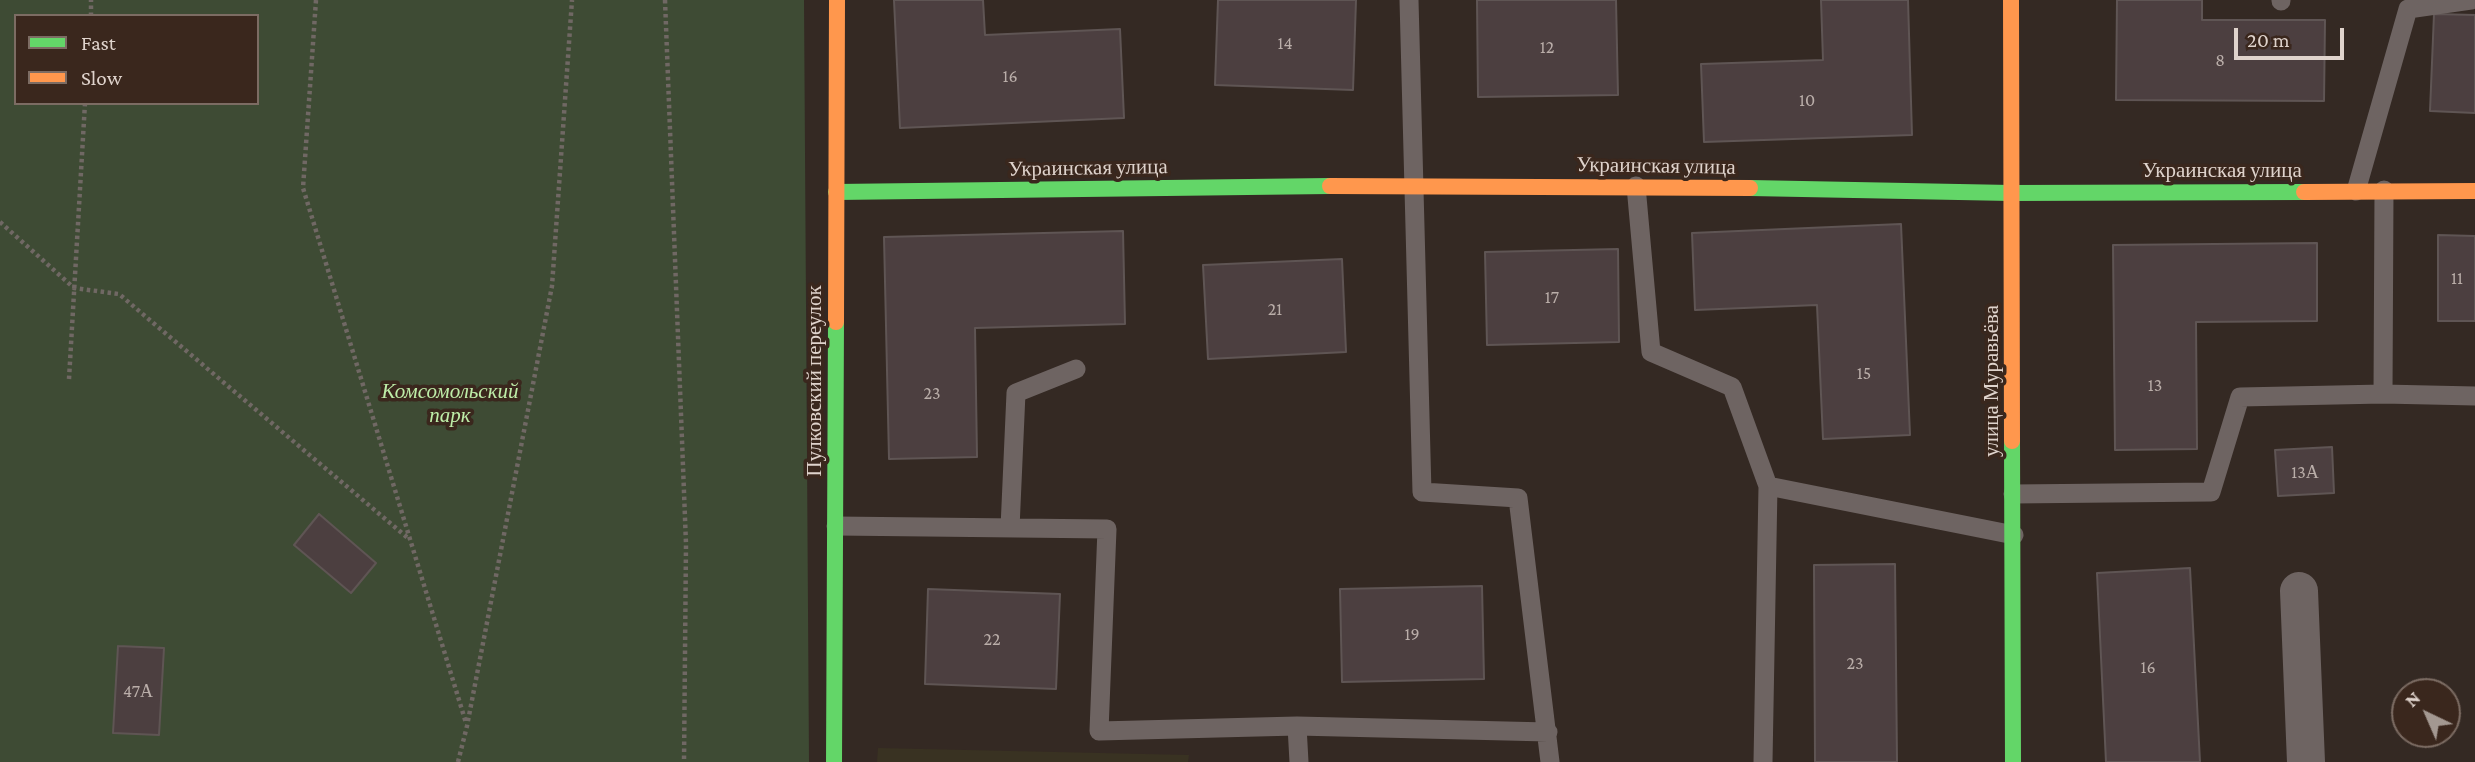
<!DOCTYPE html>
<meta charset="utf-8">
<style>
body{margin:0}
#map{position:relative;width:2475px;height:762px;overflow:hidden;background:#342923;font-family:"Crimson Pro",serif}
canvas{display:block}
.legend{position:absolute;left:14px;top:14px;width:245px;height:91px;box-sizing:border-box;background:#3a271d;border:2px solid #7c6c63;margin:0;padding:9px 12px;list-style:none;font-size:21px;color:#dfd3cc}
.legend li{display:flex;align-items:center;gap:14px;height:35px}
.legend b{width:35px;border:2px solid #7c6c63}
.north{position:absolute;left:2391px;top:678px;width:70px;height:70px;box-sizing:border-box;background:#3a271d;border:2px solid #7c6c63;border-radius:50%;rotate:316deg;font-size:19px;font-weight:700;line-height:28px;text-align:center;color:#dfd3cc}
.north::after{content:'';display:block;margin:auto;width:24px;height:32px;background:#a39891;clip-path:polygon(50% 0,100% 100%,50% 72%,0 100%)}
.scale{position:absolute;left:2234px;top:28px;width:110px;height:32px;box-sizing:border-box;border:4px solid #dfd3cc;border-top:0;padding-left:9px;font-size:21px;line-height:24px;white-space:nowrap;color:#dfd3cc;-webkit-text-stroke:5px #3a271d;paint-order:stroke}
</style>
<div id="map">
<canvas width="2475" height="762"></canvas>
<ul class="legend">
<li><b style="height:9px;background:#63d668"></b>Fast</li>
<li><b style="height:9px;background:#ff974d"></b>Slow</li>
</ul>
<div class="north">N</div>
<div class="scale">20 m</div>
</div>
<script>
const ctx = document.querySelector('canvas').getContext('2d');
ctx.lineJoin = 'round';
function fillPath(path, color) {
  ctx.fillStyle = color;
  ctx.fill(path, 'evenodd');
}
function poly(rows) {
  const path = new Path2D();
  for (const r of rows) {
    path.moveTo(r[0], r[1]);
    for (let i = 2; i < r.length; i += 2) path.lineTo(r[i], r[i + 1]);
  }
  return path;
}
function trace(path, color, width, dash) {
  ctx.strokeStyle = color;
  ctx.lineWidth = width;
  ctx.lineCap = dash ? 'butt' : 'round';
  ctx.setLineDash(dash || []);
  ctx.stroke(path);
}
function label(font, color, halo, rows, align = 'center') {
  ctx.font = font + ' "Crimson Pro",serif';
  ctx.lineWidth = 7;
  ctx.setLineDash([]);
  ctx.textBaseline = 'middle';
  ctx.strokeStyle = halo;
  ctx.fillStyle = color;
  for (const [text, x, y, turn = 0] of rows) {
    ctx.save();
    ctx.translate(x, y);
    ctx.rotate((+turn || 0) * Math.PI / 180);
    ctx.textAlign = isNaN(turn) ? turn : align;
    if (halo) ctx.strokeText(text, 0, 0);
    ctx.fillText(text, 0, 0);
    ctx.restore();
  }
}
fillPath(poly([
 [878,748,1189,755,1188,762,877,762]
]), '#393222');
fillPath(poly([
 [0,0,804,0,809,762,0,762],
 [16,16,257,16,257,103,16,103]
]), '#3e4b34');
const building = poly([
 [894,0,983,0,985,35,1120,29,1124,118,900,128,894,0],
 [1218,0,1356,0,1353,90,1215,85,1218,0],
 [1477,0,1616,0,1618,95,1478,97,1477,0],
 [1821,0,1908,0,1912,135,1704,142,1701,64,1823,60,1821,0],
 [2117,0,2202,0,2202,20,2325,20,2324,101,2116,100,2117,0],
 [2434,14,2475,15,2475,113,2430,111,2434,14],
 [1901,224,1910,435,1823,439,1817,305,1695,310,1692,233,1901,224],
 [1123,231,1125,324,975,328,977,457,889,459,884,237,1123,231],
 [2438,235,2475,236,2475,321,2438,321,2438,235],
 [2317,243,2317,321,2196,322,2197,449,2115,450,2113,245,2317,243],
 [1618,249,1619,342,1487,345,1485,252,1618,249],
 [1342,259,1346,352,1208,359,1203,265,1342,259],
 [2332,447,2334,493,2278,496,2275,450,2332,447],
 [319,514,376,563,351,593,294,545,319,514],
 [1895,564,1897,762,1815,762,1814,565,1895,564],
 [2190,568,2200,762,2106,762,2097,573,2190,568],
 [1482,586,1484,679,1342,682,1340,589,1482,586],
 [928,589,1060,594,1056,689,925,684,928,589],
 [118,646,164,648,159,735,113,733,118,646]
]);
fillPath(building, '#4c3f40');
trace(building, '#5f5554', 2);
trace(poly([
 [316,0,303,188,466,723],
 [665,0,686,544,684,762],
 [91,16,91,0],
 [0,222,74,288,119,294,409,539],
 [69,379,85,103],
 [458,762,467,726,552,286,572,0]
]), '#706864', 4.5, [3.5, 3.5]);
trace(poly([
 [1409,0,1422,492,1518,498,1550,762],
 [2281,0,2281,1],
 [1636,186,1651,352,1732,387,1768,486,2014,535],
 [2356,191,2408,9,2471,0],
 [2383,394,2475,396],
 [2013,494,2211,492,2240,397,2383,394,2384,190],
 [836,526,1107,529,1099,731,1297,726,1299,762],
 [1010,528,1016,393,1076,369],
 [1297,726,1548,732],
 [1763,762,1768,486]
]), '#6e6462', 19);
trace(poly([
 [2299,591,2306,762]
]), '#6e6462', 38);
trace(poly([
 [1750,188,2011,193,2304,192],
 [836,192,1330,186],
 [2012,441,2013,762],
 [834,762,836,322]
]), '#63d668', 16);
trace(poly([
 [2011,0,2012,441],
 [1330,186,1750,188],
 [2304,192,2475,191],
 [836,322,837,0]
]), '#ff974d', 16);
label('18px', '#baaea9', null, [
 ["14",1285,43],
 ["12",1547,47],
 ["8",2220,60],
 ["16",1010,76],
 ["10",1807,100],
 ["11",2457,278],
 ["17",1552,297],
 ["21",1275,309],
 ["15",1864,373],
 ["13",2155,385],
 ["23",932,393],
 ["13А",2305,472],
 ["19",1412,634],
 ["22",992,639],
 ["23",1855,663],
 ["16",2148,667],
 ["47А",138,691]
]);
label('21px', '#dfd3cc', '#3a271d', [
 ["Украинская улица",1656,166,1],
 ["Украинская улица",1088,168,-1],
 ["Украинская улица",2222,171],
 ["Пулковский переулок",815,381,-90],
 ["улица Муравьёва",1992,381,-90]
]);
label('italic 21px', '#beeda8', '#3a271d', [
 ["Комсомольский",450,392],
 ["парк",450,416]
]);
</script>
